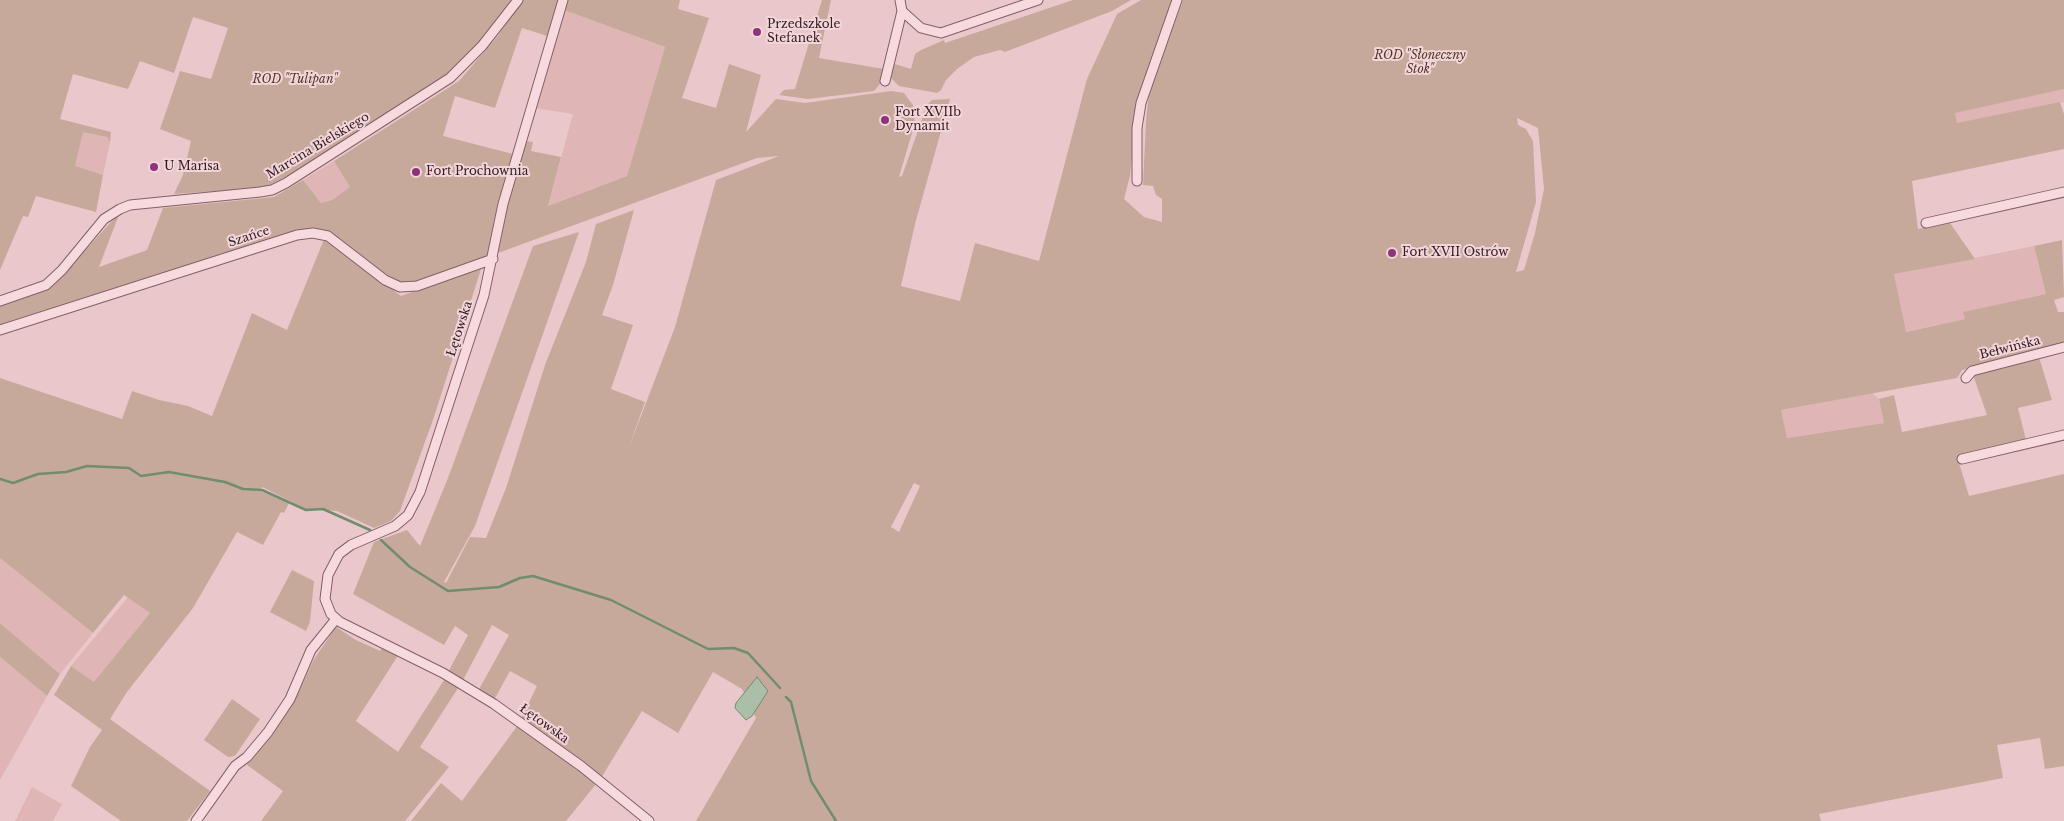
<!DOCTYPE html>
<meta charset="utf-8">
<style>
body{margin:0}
canvas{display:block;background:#eac7cb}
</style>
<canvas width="2064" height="821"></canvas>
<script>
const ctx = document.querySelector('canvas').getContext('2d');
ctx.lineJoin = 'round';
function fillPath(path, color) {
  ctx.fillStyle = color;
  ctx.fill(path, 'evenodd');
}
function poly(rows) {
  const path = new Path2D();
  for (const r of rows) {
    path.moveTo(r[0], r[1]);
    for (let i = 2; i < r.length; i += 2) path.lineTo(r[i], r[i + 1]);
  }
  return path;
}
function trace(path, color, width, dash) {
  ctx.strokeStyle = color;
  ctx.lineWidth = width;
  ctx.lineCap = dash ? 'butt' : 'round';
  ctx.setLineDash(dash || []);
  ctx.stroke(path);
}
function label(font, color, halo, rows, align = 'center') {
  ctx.font = font + ' "Libre Baskerville",serif';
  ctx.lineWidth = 4;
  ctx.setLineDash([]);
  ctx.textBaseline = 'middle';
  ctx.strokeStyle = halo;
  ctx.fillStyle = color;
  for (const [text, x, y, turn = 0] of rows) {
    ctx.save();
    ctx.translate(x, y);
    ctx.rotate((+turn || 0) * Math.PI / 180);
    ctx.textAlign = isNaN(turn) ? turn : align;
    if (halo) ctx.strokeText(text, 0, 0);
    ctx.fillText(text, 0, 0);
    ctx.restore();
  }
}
fillPath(poly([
 [564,10,665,47,627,176,548,206,573,114,534,108],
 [2064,89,2064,102,1956,124,1955,112],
 [83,131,107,137,110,142,103,175,74,167],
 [334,161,350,187,332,200,321,203,303,180],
 [2034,246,2046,294,1964,312,1965,319,1905,332,1894,274],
 [1872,393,1879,399,1884,423,1786,438,1781,410],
 [0,558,93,633,60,674,0,623],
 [128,597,150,613,94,683,71,666],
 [0,657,47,696,0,780],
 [32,787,62,804,53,821,15,821]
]), '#dfb6b5');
fillPath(poly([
 [0,0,513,0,484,37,457,66,435,83,317,161,263,188,174,194,183,175,191,141,160,129,180,71,211,79,228,28,193,17,174,73,140,61,128,89,73,74,60,119,111,132,110,142,107,137,83,132,75,166,103,175,96,212,36,196,28,217,23,216,0,270],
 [522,0,559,0,547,36,522,28,495,108,455,96,443,136,513,154,488,259,406,285,392,280,330,232,320,229,302,229,0,326,0,305,53,286,120,212,99,267,147,250,163,208,274,197,303,180,321,203,332,200,350,187,334,161,459,81,497,37],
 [567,0,680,0,678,9,709,18,682,98,716,108,729,64,761,75,746,132,776,99,805,103,891,91,904,93,913,105,915,123,899,177,902,176,927,105,932,100,950,99,915,224,901,286,960,301,975,243,1039,261,1087,79,1117,14,1141,0,1173,0,1136,113,1130,176,1124,199,1144,217,1162,222,1162,199,1156,195,1153,186,1143,185,1146,121,1149,92,1183,0,2064,0,2064,89,1955,113,1957,123,2060,102,2064,114,2064,149,1912,181,1918,229,1950,223,1975,259,1894,274,1906,332,1965,319,1963,312,2046,294,2034,246,2062,240,2064,297,2054,300,2058,312,2064,312,2064,345,1962,370,1957,378,1781,410,1787,438,1884,423,1879,399,1894,395,1902,432,1987,415,1973,375,2039,357,2052,400,2018,408,2026,440,1957,456,1969,496,2064,474,2064,766,2045,769,2040,738,1997,745,2003,778,1819,814,1821,821,696,821,756,718,742,689,713,672,678,733,642,711,601,778,521,719,537,686,510,671,494,700,478,691,509,635,492,625,463,680,448,672,468,635,455,626,444,645,353,594,374,542,407,530,420,546,448,478,533,246,579,232,475,526,444,582,446,583,470,537,486,538,506,488,545,365,586,262,596,224,634,210,613,285,602,315,633,325,611,389,645,402,628,450,675,327,716,180,779,156,757,158,498,253,503,222,525,141,533,142,531,151,561,157,548,206,627,176,665,47,564,10],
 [1517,118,1538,128,1544,189,1535,233,1524,270,1516,272,1536,202,1533,141,1526,129,1518,125],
 [914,483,920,486,899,532,891,527],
 [822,0,831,0,819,58,884,69,880,84,874,91,808,99,779,95,784,90,795,89],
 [1073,0,1131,0,1112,11,1005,52,1000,50,974,57,957,69,946,80,941,90,937,93,899,86,890,77,895,64,911,69,915,54,921,50,944,40,945,43],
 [325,237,401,296,482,266,434,417,400,511,391,521,374,528,337,511,306,509,262,487,260,491,289,503,284,513,281,512,263,545,237,532,193,608,127,692,110,719,210,791,187,821,121,821,71,786,90,747,102,730,54,695,71,666,94,682,150,613,124,595,93,633,0,558,0,378,122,419,132,391,159,400,188,406,212,416,252,313,287,330],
 [292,570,314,581,310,622,306,631,270,612],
 [0,623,60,674,47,696,0,657],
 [336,627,356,640,380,651,383,646,399,654,356,721,398,752,446,677,460,685,420,747,449,767,405,821,261,821,283,791,247,765,299,692,313,661],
 [232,699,260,719,235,756,228,757,204,740],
 [518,725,597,783,566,821,411,821,441,783,462,801]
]), '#c7a99c');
const water = poly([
 [757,677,768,691,752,716,746,720,735,708,736,703,757,677]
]);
fillPath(water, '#aabea8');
trace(water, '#718c6f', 1);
trace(poly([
 [0,479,13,483,38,474,66,472,87,466,129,468,141,476,169,472,225,482,243,489,262,490,306,510,323,509,370,530],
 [381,540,410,567,448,591,499,587,520,578,533,576,611,600,708,649,734,648,748,653,780,688],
 [786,697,791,702,811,781,836,821]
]), '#718c6f', 2.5);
const minor = poly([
 [563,0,503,204,484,295,420,492,408,515,395,526,351,545,339,554,328,575,325,599,331,614,340,622,443,673,494,704,581,766,649,821],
 [902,11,921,28,941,33,1038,0],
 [885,81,902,11,900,0],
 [1137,181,1137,128,1141,103,1177,0],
 [1926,223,2064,192],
 [0,301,46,285,62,270,104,219,120,209,130,205,260,192,272,190,286,183,450,78,482,46,518,0],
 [0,330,297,235,313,233,328,236,385,280,400,287,417,286,493,259],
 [1966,378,1972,371,2064,347],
 [1962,459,2064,435],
 [196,821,235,766,247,757,268,732,290,699,311,650,336,619]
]);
trace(minor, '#845e69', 11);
trace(minor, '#f6dadd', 9);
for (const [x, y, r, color] of [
 [757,32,5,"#8d347d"],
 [885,120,5,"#8d347d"],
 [154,167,5,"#8d347d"],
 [416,172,5,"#8d347d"],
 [1392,253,5,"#8d347d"]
]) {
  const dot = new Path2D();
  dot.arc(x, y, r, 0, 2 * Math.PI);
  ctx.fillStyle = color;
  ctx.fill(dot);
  trace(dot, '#f2d6d9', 2);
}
label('12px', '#362027', '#f2d6d9', [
 ["Przedszkole",767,25],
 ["Stefanek",767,39],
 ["Fort XVIIb",895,113],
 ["Dynamit",895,127],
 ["U Marisa",164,167],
 ["Fort Prochownia",426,172],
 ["Fort XVII Ostrów",1402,253]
], 'left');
label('italic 12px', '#503a29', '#f2d6d9', [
 ["ROD \"Słoneczny",1420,56],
 ["Stok\"",1420,70],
 ["ROD \"Tulipan\"",295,80]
]);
label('12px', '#362027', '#f2d6d9', [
 ["Marcina Bielskiego",318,146,-31],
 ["Szańce",249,237,-18],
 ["Łętowska",460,329,-72],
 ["Bełwińska",2010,348,-14],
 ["Łętowska",544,724,36]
]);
</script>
